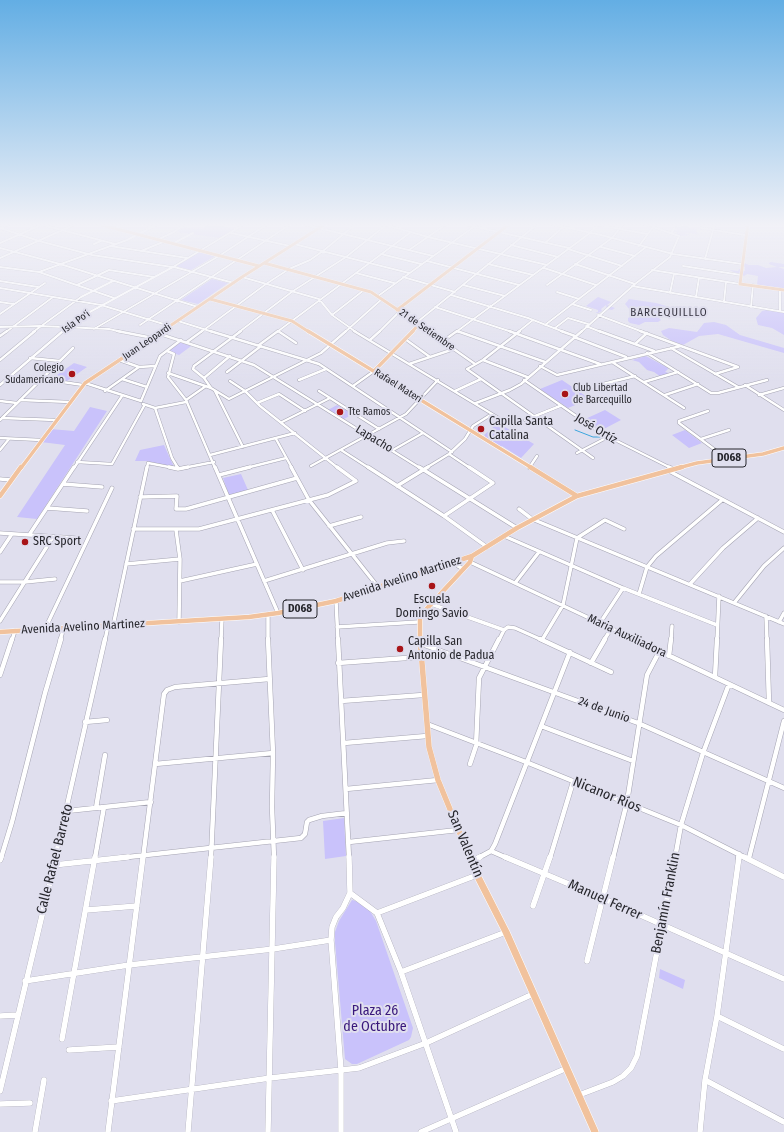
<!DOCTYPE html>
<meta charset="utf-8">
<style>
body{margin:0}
canvas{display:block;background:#e0dfee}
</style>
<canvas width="784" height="1132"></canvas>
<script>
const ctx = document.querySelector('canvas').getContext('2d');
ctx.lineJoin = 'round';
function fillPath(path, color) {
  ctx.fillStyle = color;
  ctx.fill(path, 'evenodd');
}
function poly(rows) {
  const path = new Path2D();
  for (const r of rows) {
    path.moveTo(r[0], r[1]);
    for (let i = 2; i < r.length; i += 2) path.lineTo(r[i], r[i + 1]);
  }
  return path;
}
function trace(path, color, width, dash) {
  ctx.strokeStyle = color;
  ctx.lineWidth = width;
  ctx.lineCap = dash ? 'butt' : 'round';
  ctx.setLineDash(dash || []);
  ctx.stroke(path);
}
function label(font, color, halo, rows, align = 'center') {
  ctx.font = font + ' "Fira Sans Condensed",sans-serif';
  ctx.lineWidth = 4;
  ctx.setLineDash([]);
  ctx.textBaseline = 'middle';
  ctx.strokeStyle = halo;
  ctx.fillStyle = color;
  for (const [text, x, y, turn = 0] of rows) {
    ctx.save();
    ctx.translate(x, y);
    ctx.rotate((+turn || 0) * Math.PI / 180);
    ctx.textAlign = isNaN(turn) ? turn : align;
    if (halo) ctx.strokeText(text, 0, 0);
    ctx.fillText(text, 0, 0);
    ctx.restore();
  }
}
fillPath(poly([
 [210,224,235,229,220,238,177,232,184,227,201,229],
 [684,225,697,230,696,231,697,234,700,235,691,233,685,233,690,235,686,236,671,235,679,233,673,231,678,230,676,228,676,227,682,227,681,226],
 [200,252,215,256,191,270,176,266],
 [742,262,749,265,758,265,766,268,777,267,769,264,769,263,771,262,784,264,784,267,778,267,784,269,784,289,757,285,758,276,747,274,744,276,729,270,738,271,739,269,745,271,745,267,741,263],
 [212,279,228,283,198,304,181,300],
 [598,297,611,302,607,305,615,308,612,310,607,309,606,305,601,309,602,311,598,313,595,312,598,312,598,310,586,306],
 [629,299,656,303,673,308,673,310,662,311,644,306,637,307,635,310,630,310,625,304],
 [647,308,660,311,661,315,659,318,661,320,658,322,645,322,639,325,630,323,628,321,628,318],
 [766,310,784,313,784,335,772,328,758,325,756,318,762,311],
 [714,322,726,325,740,335,784,348,784,353,718,334,699,336,683,345,672,341,663,335,661,331,669,328,697,332,704,323],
 [181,340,194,344,179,355,167,351],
 [646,356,668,368,668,369,665,372,669,373,673,376,661,377,654,372,647,370,639,362,632,360],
 [74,363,87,367,67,381,54,377],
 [562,380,590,399,568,408,540,389],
 [337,405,353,414,344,419,328,410],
 [90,407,107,411,37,519,17,517,65,445,41,442,50,429,74,431],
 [605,410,621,420,600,431,583,420],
 [498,423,534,444,521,458,502,446,500,448,483,438,485,436,484,435],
 [685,430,702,443,689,448,672,435],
 [164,445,174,467,146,461,135,461,140,450],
 [241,474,248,490,229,495,223,478],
 [344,818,346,856,325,859,323,821],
 [352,900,356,901,370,911,376,921,413,1028,411,1037,409,1040,357,1064,352,1064,345,1059,335,942,335,932,339,921],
 [660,969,685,980,683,989,659,978]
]), '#c9c2fb');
trace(poly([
 [575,430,593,437,604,437]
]), '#3da6de', 1);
const minorFar4 = poly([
 [35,223,115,244],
 [139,223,152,227],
 [284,223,290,224],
 [298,223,433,256],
 [379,223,428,237,547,265],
 [459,223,569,248],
 [546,223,601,235,673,254,742,264],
 [636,223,654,226],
 [598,225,647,234],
 [105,226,111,223],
 [0,228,39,241,92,255,172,267],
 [0,228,12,223],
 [701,228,745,235],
 [231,233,290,246],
 [673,234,672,232,677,223],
 [157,240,174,232,185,224],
 [0,243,41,225],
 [545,243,563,227],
 [94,244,101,241],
 [172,244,193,233],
 [294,244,409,273],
 [511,245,558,257],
 [110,246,187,258],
 [639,246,656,223],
 [601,247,635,256],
 [0,248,60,264,198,307],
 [568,249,622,266],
 [409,250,448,223],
 [141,251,163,242],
 [381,254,421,264],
 [0,258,78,223],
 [705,259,715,223],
 [427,261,519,285],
 [488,264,533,275],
 [575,264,635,284],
 [683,266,741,275],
 [0,267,39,272,114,298],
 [174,267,234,283],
 [544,268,596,285],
 [652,270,740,284],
 [39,272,127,240,160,223],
 [356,273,394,283],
 [242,277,319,299,332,315,356,332],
 [403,277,455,292],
 [0,281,38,287],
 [77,285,109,270,154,277],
 [463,285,505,296],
 [547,285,612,238,624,223],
 [632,286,784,312],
 [0,288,101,305,170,326],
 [780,289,780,311],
 [557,292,579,299],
 [670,293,674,274],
 [451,295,528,318,564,332],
 [378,296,479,223],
 [696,297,699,278],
 [0,302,13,304],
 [724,302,726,282],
 [572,304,591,310],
 [435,307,512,332],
 [751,307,753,285],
 [0,314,45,283],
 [332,315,364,290],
 [598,315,643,332],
 [178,321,213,332],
 [416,323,539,223],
 [419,324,430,332],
 [140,325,292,223],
 [545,325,646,247],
 [586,326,601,332],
 [0,327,40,326,109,329,122,332],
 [555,328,568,318,588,324],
 [94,329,219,256,269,223],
 [457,331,459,332],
 [6,332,53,297],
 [33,332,81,297,113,281],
 [62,332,75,320,173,267,246,223],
 [201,332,266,284,289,269,310,260,323,251,357,223],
 [239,332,293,291,346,257,386,225],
 [277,332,411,232],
 [345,332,382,299],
 [379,332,400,311],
 [456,332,590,233,599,223],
 [518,332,533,320],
 [581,332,635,284,670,257,679,236,653,227]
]);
const minorFar3 = poly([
 [117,331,153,338],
 [210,331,319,364,452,452],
 [278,331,296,343],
 [354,331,512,426],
 [428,331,475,364],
 [457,331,545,362],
 [509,331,600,364],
 [520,331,483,360,467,369,593,458],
 [561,331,575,336],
 [599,331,654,351],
 [640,331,738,367],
 [160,334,254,365,420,468],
 [0,336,7,331],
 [574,337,626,357],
 [405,339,430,357],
 [370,340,380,331],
 [443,341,457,331],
 [187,342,202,331],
 [635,344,647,333],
 [259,345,278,331],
 [671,348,738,387],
 [167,351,174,354,168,377,186,400,215,468],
 [647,353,711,393,718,393,767,380],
 [30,358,60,361],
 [0,360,35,331],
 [119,360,139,367,155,366],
 [483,360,527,377],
 [612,362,684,408],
 [409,364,454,349],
 [540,366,557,375,681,346],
 [227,372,261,346],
 [168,373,211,388,229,399,321,353,346,331],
 [715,374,738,367],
 [204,378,230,356],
 [42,379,83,385],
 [122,379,147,387],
 [299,380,326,369],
 [524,380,601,433,671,468],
 [230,381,245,391,260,406,338,468],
 [644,382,678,372],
 [85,383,141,401],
 [0,385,63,331],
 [745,385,784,410],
 [353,386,374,371],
 [211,388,204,378,193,369,194,366,241,331],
 [579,390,635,376],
 [105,391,139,367],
 [215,391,243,447],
 [319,391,379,429],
 [455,391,481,379],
 [665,395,698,384],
 [759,395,784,388],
 [20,400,70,402],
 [186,400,206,386],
 [0,401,17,403],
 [141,401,160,356,181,340],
 [257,403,279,394,305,411],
 [476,403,510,390,521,384,582,331],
 [143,404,155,408,186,402],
 [155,408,172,458,178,468],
 [708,411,679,421,679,423,726,458],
 [2,418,56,420],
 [0,420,73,348],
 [525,420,560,406],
 [282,422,330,398],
 [0,438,41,440],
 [276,439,292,468],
 [701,439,729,430],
 [0,450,9,439],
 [341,450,369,468],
 [393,450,423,433],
 [577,453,608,437],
 [449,454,470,468],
 [210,455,295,433],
 [77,462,112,464,144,406],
 [311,466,406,414,438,380],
 [74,468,122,396],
 [147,468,148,463,174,468],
 [183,468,214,462],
 [246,468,286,458],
 [426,468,449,454,465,439,473,426,492,414],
 [529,468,537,456]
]);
const minorFar2 = poly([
 [169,467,178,469,188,467],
 [177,467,178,469],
 [215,467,278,613],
 [291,467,309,500,378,587],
 [368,467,444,516,487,547],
 [419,467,517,528],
 [669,467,673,469],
 [669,471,784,532],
 [219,475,250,467],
 [0,479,11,480],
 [63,484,102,487],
 [397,486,428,467],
 [140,497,177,496,176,509,186,509,297,478],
 [47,508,87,511],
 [519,509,532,519,784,624],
 [272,510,303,570],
 [444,516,493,483,469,467],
 [329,526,361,517],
 [133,529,199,529,328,495,356,481,337,467],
 [176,530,180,559,179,622],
 [0,533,75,538],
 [29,535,74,467],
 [504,536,623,588,717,625],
 [0,552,12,534],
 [456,561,458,566,463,569],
 [470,562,636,640],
 [126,564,180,559],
 [180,581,257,564],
 [264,581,387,543,404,541],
 [0,582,25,582,55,579],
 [515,583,539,552],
 [690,584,723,548,758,518],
 [639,594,647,567,656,556,722,500],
 [336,601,338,640],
 [734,603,764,566,784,548],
 [431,604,504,630,508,627,515,628,542,640],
 [268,614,268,640],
 [766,616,767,640],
 [0,621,53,537],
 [779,622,784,613],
 [600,623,623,588],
 [113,626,147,467],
 [337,627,418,622],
 [45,629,112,488],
 [12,640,15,631],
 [60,640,64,628],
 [105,640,108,626],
 [221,640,222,619],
 [499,640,504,630],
 [542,640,563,605,577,538,605,520,624,529],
 [604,640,611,629],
 [671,640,672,626],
 [717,640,719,596]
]);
const minorFar1 = poly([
 [268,639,273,753,272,807,274,858],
 [338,639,349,858],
 [540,639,611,672],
 [634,639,784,710],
 [767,639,769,703],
 [419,643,638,723,784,788],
 [669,656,671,639],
 [338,663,420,657],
 [591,663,605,639],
 [0,675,12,639],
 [715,677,717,639],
 [341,701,423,695],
 [85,722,107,720],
 [427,724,526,762,681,825,746,858],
 [541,726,633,761],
 [344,743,427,736],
 [155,764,273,753],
 [470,764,476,746,479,678,499,639],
 [346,789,438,780],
 [96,808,105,755],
 [67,811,151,802],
 [349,842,458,830],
 [491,851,507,858],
 [1,858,12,822,45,693,61,639],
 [55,858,105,639],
 [95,858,104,807],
 [119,858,301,838,305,834,307,822,309,820,322,816,347,813],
 [143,858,164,694,167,690,175,687,269,679],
 [211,858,221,639],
 [478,858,491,851,495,844,570,652],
 [550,858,573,782],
 [613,858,627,802,647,675,659,652],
 [675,858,681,825,703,753,729,684],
 [738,858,739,854],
 [749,858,784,721]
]);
const minor = poly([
 [505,857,602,898,784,979],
 [744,857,784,877],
 [0,860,1,857],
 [471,862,480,857],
 [54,865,128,857],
 [350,893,377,913,401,972,456,1132],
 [533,906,550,857],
 [86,910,137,906],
 [377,913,477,875],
 [587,961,613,857],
 [401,972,506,932],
 [25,981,129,965,273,949,331,940],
 [0,1016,17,1015],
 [717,1016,784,1049],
 [62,1039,95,857],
 [69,1050,119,1047],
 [705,1080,784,1122],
 [0,1091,56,857],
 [579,1095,613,1082,623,1076,631,1068,637,1056,675,857],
 [111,1101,270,1078,359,1068,426,1043,533,994],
 [0,1104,30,1103],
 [35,1132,44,1080],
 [108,1132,143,857],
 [188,1132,211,857],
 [268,1132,274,857],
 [341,1132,341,1070,331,940,332,927,336,917,343,908,350,893,349,857],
 [421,1132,567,1068],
 [700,1132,705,1080,717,1016,739,857]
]);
const majorFar4 = poly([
 [94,223,259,266],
 [748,223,740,284,784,290],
 [264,263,371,292,419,324,412,332],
 [210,299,292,321,309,332],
 [397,310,511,223],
 [161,332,242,277,327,223]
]);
const majorFar3 = poly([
 [308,331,532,468],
 [374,371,413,331],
 [21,468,85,383,163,331],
 [678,468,697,463,763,454,784,448]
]);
const majorFar2 = poly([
 [530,467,577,496],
 [0,496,21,467],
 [0,632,249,617,278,613,336,601,472,556,517,528,577,496,682,467],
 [420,640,420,616,470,562,472,556]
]);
const majorFar1 = poly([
 [420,639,429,747,438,780,470,858]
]);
const major = poly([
 [470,857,477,875,506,932,595,1132]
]);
trace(minorFar4, '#a5a4b2', 2.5);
trace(minorFar3, '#a5a4b2', 3.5);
trace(minorFar2, '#a5a4b2', 4.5);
trace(minorFar1, '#a5a4b2', 5.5);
trace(minor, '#a5a4b2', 6);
trace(majorFar4, '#fff', 3.5);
trace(majorFar3, '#fff', 4.5);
trace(majorFar2, '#fff', 5.5);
trace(majorFar1, '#fff', 6);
trace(major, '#fff', 8);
trace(minorFar4, '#fff', 2);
trace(minorFar3, '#fff', 2.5);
trace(minorFar2, '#fff', 3.5);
trace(minorFar1, '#fff', 4.5);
trace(minor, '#fff', 5.5);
trace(majorFar4, '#f1c29d', 3);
trace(majorFar3, '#f1c29d', 3.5);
trace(majorFar2, '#f1c29d', 4.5);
trace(majorFar1, '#f1c29d', 5.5);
trace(major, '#f1c29d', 7);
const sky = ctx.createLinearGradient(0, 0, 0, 381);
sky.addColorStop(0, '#63aee4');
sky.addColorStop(0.59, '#f1f1f7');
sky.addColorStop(1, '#f1f1f700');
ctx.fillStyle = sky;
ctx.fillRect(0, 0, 784, 381);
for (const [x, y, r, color] of [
 [72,374,4,"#a81418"],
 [565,394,4,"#a81418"],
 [340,412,4,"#a81418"],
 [481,429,4,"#a81418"],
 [25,542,4,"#a81418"],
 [432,586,4,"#a81418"],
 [400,649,4,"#a81418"]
]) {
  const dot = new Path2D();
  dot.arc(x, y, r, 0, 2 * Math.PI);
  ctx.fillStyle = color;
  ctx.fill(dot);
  trace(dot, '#e0dfee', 1.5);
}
label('10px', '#26262c', '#e0dfee', [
 ["Isla Po'i",76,322,-35],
 ["21 de Setiembre",427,330,35],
 ["Juan Leopardi",147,342,-34],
 ["Rafael Materi",398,386,32]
]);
label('10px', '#26262c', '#e0dfee', [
 ["Colegio",64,368,"right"],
 ["Sudamericano",64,380,"right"],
 ["Club Libertad",573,388],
 ["de Barcequillo",573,400],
 ["Tte Ramos",348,412]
], 'left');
ctx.letterSpacing = '1px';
label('11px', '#393744', '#e0dfee', [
 ["BARCEQUILLLO",669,313]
]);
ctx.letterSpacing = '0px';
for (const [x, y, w] of [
 [729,458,34],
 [300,609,34]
]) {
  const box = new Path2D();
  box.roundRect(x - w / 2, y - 9, w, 18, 3);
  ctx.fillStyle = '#e0dfee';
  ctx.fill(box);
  trace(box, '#26262c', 1);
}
label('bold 11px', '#26262c', null, [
 ["D068",729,458],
 ["D068",300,609]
]);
label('12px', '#26262c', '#e0dfee', [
 ["Capilla Santa",489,422],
 ["Catalina",489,436],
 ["SRC Sport",33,542],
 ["Escuela",432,600,"center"],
 ["Domingo Savio",432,614,"center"],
 ["Capilla San",408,642],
 ["Antonio de Padua",408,656]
], 'left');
label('12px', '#26262c', '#e0dfee', [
 ["José Ortíz",596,429,31],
 ["Lapacho",374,439,31],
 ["Avenida Avelino Martinez",402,579,-18],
 ["Avenida Avelino Martinez",83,627,-3],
 ["Maria Auxiliadora",627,636,25],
 ["24 de Junio",604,710,20]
]);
label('14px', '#26262c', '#e0dfee', [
 ["Nicanor Ríos",607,795,22],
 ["San Valentín",465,844,67],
 ["Calle Rafael Barreto",55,859,-76],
 ["Manuel Ferrer",605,900,24],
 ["Benjamín Franklin",666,903,-79]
]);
label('14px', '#39187c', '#e0dfee', [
 ["Plaza 26",375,1011],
 ["de Octubre",375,1027]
]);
</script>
